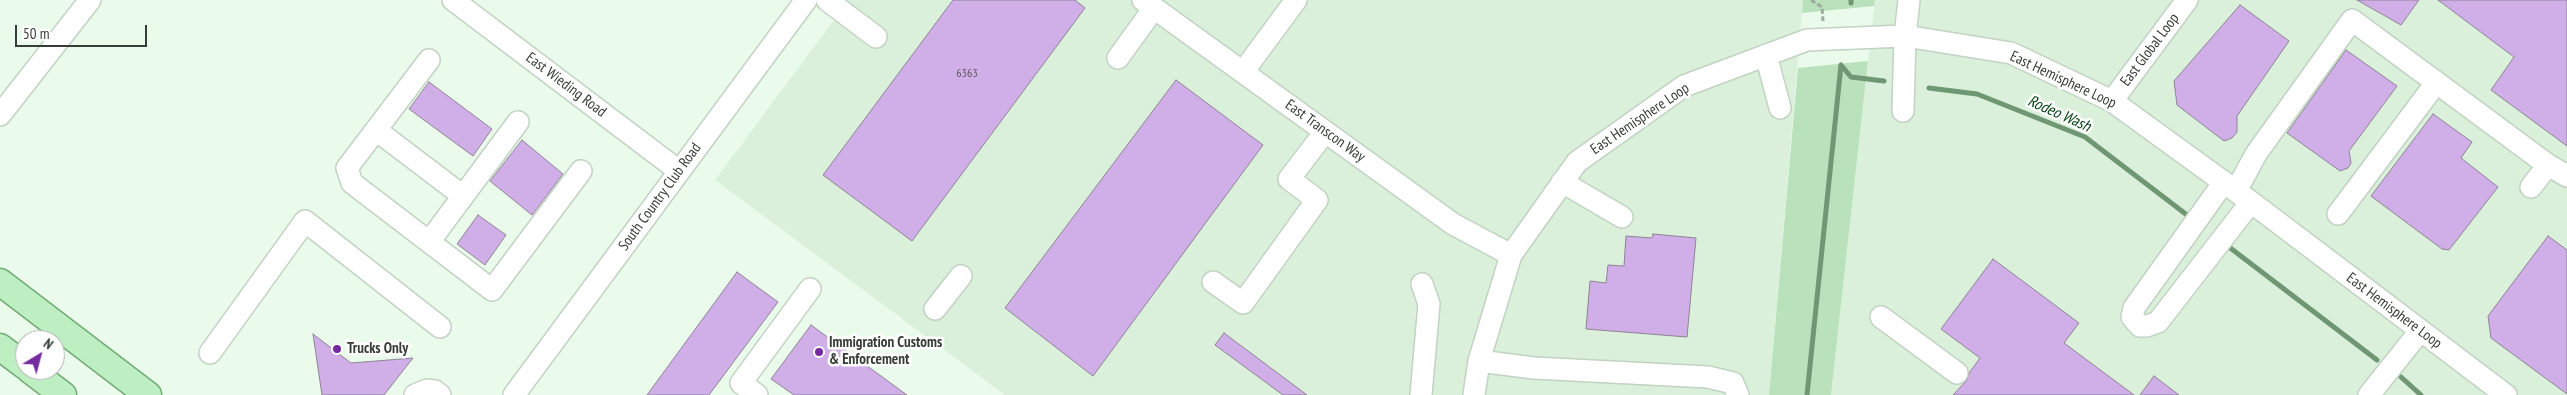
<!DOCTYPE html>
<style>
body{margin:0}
#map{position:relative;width:2567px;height:395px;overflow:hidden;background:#eafbeb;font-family:"PT Sans Narrow",sans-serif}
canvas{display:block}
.north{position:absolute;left:15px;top:330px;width:50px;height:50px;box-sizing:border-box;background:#fff;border:1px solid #afb1af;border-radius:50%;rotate:37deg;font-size:14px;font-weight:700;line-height:20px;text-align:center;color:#363d36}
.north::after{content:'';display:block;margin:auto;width:18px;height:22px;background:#752a9d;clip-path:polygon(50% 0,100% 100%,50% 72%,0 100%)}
.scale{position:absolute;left:15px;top:25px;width:132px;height:22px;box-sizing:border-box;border:2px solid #363d36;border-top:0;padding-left:6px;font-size:15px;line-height:18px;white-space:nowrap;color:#363d36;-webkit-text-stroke:4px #fff;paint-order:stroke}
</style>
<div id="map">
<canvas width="2567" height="395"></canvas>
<div class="north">N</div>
<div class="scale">50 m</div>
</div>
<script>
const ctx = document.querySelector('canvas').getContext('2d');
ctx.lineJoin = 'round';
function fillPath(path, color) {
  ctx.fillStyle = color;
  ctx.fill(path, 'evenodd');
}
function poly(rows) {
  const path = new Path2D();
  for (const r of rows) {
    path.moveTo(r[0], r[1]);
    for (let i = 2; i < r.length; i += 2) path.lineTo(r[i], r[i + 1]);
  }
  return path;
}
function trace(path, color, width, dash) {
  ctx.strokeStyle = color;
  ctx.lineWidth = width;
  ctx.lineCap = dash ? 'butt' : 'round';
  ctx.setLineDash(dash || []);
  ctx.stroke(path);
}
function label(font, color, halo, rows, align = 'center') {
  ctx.font = font + ' "PT Sans Narrow",sans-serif';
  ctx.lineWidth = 5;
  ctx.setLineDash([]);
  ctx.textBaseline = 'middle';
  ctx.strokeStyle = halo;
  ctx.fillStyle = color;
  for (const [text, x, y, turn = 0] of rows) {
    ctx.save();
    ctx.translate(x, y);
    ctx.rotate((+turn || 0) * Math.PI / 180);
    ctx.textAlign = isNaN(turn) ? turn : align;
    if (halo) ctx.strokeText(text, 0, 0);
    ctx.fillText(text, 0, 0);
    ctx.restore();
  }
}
fillPath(poly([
 [849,0,1803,0,1769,395,1005,395,715,180],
 [1875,0,2567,0,2567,395,1831,395]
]), '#daf0db');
fillPath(poly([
 [1803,0,1875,0,1874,6,1802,13],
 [1868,61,1831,395,1769,395,1798,68]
]), '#b9e2bc');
trace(poly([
 [1851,3,1851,0],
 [1841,65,1851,77,1884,81],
 [1929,88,1977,94,2085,137,2187,215],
 [2229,247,2377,360],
 [2401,377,2421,395],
 [1807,395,1841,65]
]), '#709773', 5);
const building = poly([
 [953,0,1075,0,1085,8,912,241,823,175,953,0],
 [2357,0,2419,0,2401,25,2357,0],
 [2438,0,2567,0,2567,146,2491,90,2514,57,2438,0],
 [2240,5,2289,41,2237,116,2237,132,2232,138,2224,141,2177,105,2174,81,2240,5],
 [2346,50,2397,86,2349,151,2351,163,2348,168,2340,171,2287,133,2346,50],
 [1176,80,1263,145,1093,376,1005,308,1176,80],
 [429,82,492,129,473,156,409,109,429,82],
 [2433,114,2472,142,2461,158,2498,187,2449,250,2442,249,2371,196,2433,114],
 [522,140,563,174,532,215,490,181,522,140],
 [478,215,506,235,485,265,457,244,478,215],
 [1653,234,1696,238,1687,337,1586,329,1590,281,1606,283,1608,265,1624,266,1626,236,1652,238,1653,234],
 [2548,236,2567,250,2567,394,2491,338,2488,316,2548,236],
 [1993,259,2079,323,2064,343,2134,395,1953,395,1967,380,1969,373,1980,358,1941,329,1993,259],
 [737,272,778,302,709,395,647,395,737,272],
 [811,325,907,395,794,395,771,379,811,325],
 [1224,333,1307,395,1283,395,1215,345,1224,333],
 [313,334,351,363,413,358,384,395,322,395,313,334],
 [2154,376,2179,395,2140,395,2154,376]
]);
fillPath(building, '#d0aee7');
trace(building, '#8e8495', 1);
const minor = poly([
 [453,0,679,171],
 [827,0,876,37],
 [1143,0,1453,224,1511,255],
 [1766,55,1780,108],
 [1118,58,1154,8],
 [429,60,347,168,352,183,492,290,581,171],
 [1243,72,1296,0],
 [2112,101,2187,0],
 [1903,111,1905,36,1909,0],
 [0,115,90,0],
 [376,130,463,196],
 [2548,165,2567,176],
 [1562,182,1622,217],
 [2224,182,2134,308,2132,317,2140,326,2147,326,2158,322,2251,202],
 [2236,191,2256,154,2352,20,2548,165,2531,187],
 [2338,214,2436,83],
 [429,242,518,122],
 [1213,282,1243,303,1317,200,1289,179,1325,132],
 [935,309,961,276],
 [1881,317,1957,373],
 [210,353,305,221,440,327],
 [1479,361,1534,368,1708,377,1733,383,1738,395],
 [415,395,427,390,435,391,440,395],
 [514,395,806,0],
 [757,395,741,383,810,289],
 [1421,395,1429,304,1422,284],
 [1474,395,1479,361,1511,255,1577,162,1684,86,1807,40,1905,36,2011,53,2112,101,2251,202,2506,395],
 [2369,395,2420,331]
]);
const major = poly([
 [0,282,148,395],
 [0,347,25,366],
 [30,370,63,395]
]);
trace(minor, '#c2d2c3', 24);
trace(major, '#72aa77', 29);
trace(poly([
 [1811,0,1822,7,1823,21]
]), '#9daa9e', 3, [5, 2.5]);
trace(minor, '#fff', 21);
trace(major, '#beefc2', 26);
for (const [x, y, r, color] of [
 [337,349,5,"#752a9d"],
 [819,352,5,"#752a9d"]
]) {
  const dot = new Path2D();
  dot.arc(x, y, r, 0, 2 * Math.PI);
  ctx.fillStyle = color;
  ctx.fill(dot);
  trace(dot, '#fff', 2);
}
label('12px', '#5c5962', null, [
 ["6363",967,74]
]);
label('15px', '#363d36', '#fff', [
 ["East Global Loop",2150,50,-53],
 ["East Hemisphere Loop",2063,80,25],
 ["East Wieding Road",566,85,37],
 ["East Hemisphere Loop",1640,119,-34],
 ["East Transcon Way",1325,131,36],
 ["South Country Club Road",660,197,-54],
 ["East Hemisphere Loop",2394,311,37]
]);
label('bold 15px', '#363d36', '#fff', [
 ["Immigration Customs",829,343],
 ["& Enforcement",829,360],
 ["Trucks Only",347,349]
], 'left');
label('italic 16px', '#023f12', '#fff', [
 ["Rodeo Wash",2059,114,24]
]);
</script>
